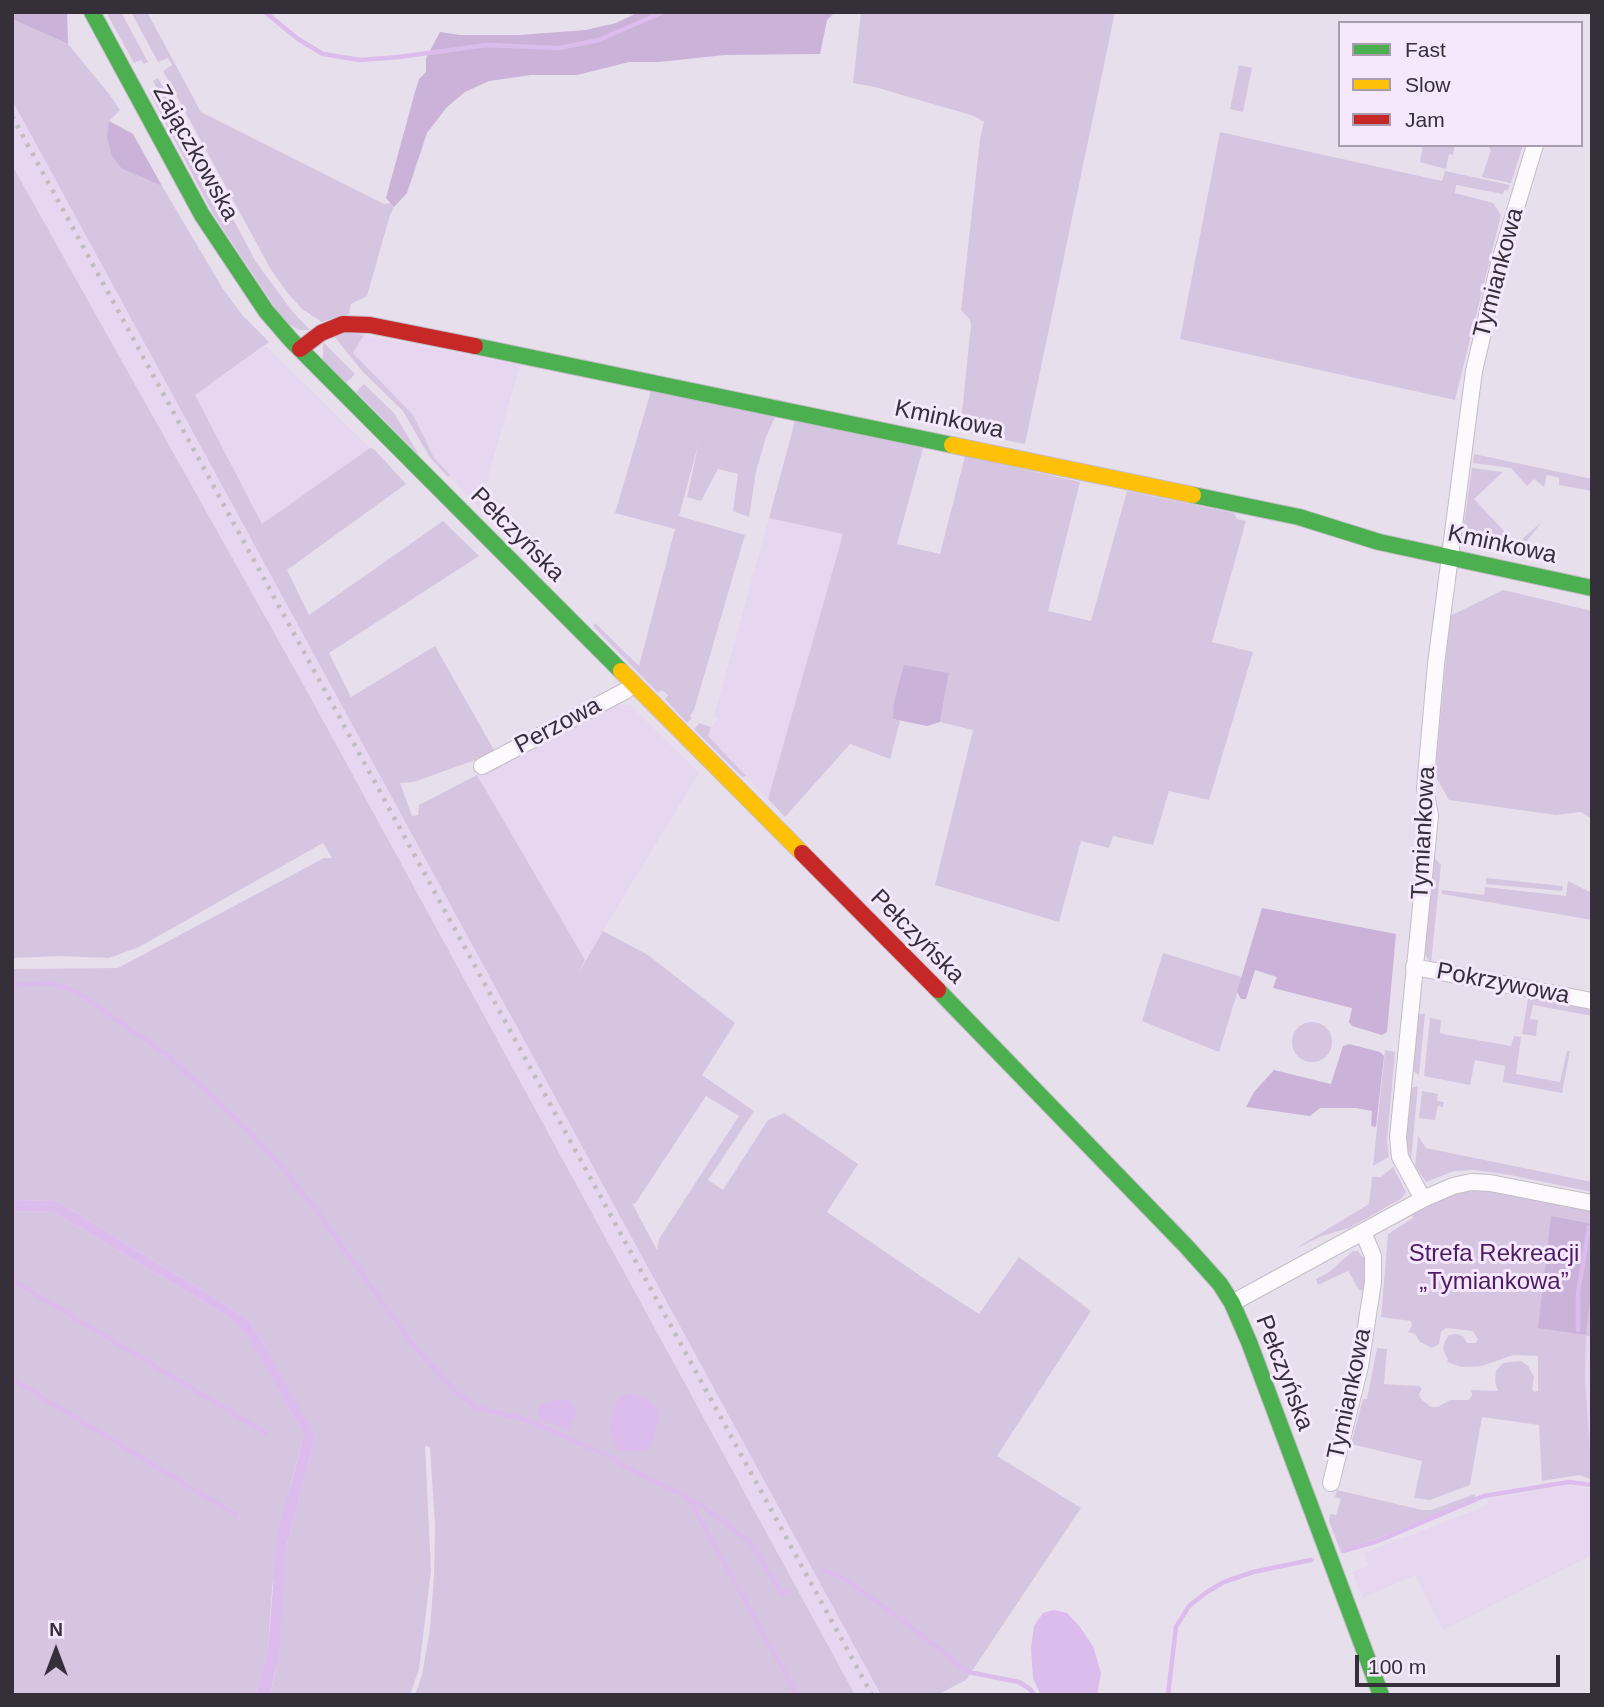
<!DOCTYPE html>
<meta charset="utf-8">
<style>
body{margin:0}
#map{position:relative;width:1604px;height:1707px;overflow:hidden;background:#e8dfed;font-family:Helvetica,sans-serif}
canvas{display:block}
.frame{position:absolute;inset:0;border:14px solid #352f39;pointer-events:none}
.legend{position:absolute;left:1338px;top:21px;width:245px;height:126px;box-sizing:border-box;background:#f5e7fc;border:2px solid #a89dae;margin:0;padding:9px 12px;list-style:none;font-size:21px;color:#352f39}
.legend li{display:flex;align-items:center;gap:14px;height:35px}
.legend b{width:35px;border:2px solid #a89dae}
.north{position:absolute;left:21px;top:1616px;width:70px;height:70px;-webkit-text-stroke:5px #f5e7fc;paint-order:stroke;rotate:0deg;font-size:19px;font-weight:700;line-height:28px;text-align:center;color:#352f39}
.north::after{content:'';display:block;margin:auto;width:24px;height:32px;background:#352f39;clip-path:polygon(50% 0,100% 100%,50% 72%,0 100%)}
.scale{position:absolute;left:1355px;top:1655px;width:205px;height:32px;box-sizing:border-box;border:4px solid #352f39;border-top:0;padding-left:9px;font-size:21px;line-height:24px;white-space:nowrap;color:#352f39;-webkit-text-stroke:5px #f5e7fc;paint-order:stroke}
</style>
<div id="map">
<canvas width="1604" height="1707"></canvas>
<div class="frame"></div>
<ul class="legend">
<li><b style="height:9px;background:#4caf50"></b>Fast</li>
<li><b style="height:9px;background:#ffc107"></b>Slow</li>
<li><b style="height:9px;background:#c62828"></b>Jam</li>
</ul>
<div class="north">N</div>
<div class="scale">100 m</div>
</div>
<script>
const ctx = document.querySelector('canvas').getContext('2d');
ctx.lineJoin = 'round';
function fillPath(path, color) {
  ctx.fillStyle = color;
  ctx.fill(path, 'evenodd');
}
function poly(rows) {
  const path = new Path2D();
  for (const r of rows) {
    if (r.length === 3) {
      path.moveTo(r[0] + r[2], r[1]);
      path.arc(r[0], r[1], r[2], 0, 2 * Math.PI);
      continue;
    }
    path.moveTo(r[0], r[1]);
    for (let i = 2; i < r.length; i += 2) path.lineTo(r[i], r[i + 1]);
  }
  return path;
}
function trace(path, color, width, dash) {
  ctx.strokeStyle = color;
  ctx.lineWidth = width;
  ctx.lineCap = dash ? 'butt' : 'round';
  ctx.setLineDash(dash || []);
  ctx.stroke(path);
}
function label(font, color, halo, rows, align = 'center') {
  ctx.font = font + ' Helvetica,sans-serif';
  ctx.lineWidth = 6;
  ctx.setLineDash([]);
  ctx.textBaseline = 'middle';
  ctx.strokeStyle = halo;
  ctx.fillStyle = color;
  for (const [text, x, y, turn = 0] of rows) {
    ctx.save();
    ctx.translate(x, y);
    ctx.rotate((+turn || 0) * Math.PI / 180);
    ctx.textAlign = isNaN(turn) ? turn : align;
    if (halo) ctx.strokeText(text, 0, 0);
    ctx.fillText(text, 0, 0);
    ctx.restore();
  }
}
fillPath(poly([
 [12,100,565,1112,881,1695,855,1695,313,702,12,165],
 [364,335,520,365,479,508,434,458,413,415,353,353],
 [266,346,370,448,262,525,194,395],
 [769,518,843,534,768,799,708,736,711,727,719,718,714,716],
 [613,704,631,706,699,773,585,960,477,775],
 [1592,1283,1592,1462,1589,1462,1585,1380,1586,1336],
 [1567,1485,1592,1489,1592,1555,1443,1630,1415,1575,1363,1598,1352,1572,1369,1566,1364,1553,1486,1506,1489,1500]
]), '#e6d6ef');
fillPath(poly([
 [106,12,121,12,148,62,144,64,141,60,134,63],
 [131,12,147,12,201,112,384,204,391,203,394,207,390,215,367,296,351,304,349,314,322,322,302,309,286,291,270,268,163,71,172,65,168,58,158,62],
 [861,12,912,12,916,14,926,12,1115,12,1025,444,960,431,971,325,970,320,961,310,980,139,984,122,974,116,875,87,853,83],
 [12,19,68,44,110,95,120,110,109,121,122,169,162,186,223,289,243,316,269,342,195,395,262,524,370,448,374,449,406,484,287,570,309,615,443,521,479,556,329,653,351,697,435,646,494,750,475,760,414,782,400,783,412,816,418,815,419,805,477,775,585,960,576,977,603,931,648,955,735,1023,702,1075,754,1111,708,1180,723,1190,768,1120,784,1113,858,1164,827,1212,925,1279,979,1314,1019,1257,1091,1311,997,1456,1081,1508,966,1680,937,1695,881,1695,12,100],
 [706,1096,739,1116,659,1239,657,1250,632,1203,635,1204],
 [1239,65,1252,68,1243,112,1230,109],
 [158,78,256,262,292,311,310,330,299,330,284,321,213,214,150,93,157,88,153,81],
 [1220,132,1442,181,1445,171,1510,185,1508,190,1504,190,1503,194,1456,185,1455,193,1493,203,1501,215,1455,400,1180,339],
 [1423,145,1455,145,1453,155,1449,154,1446,169,1420,162],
 [1487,145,1523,145,1511,183,1482,177,1491,150],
 [12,165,313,702,855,1695,415,1695,422,1675,430,1629,434,1576,435,1527,430,1447,425,1446,431,1571,419,1669,410,1695,270,1695,275,1674,286,1548,315,1438,259,1335,247,1318,65,1206,55,1201,12,1200,12,969,118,968,324,858,332,858,323,843,139,947,109,958,60,956,12,958],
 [344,332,364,335,353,353,413,415,434,458,450,475,448,477,429,456,403,411,362,371,334,336],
 [323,342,355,374,346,383,323,360],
 [364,384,394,413,419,455,356,392],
 [651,391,775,417,766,437,756,472,749,517,733,511,738,474,718,469,701,501,687,497,699,442,679,516,745,535,694,710,690,716,692,718,687,723,665,699,668,695,662,690,658,693,593,626,595,623,639,666,675,529,615,513],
 [795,421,923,448,897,544,940,554,965,456,1080,482,1048,611,1091,621,1127,491,1234,513,1237,519,1246,521,1212,642,1253,652,1209,800,1169,791,1153,845,1113,836,1109,848,1081,841,1059,922,935,885,973,730,940,722,949,674,893,719,900,721,890,759,850,744,785,817,768,799,843,534,769,518],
 [1474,454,1592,479,1592,491,1559,485,1559,478,1547,475,1544,487,1534,479,1527,486,1511,468,1473,463],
 [1472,468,1503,472,1474,499,1516,544,1543,521,1528,539,1525,554,1465,541,1462,537],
 [1503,590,1592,611,1592,819,1581,812,1556,815,1449,800,1435,775,1450,616],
 [699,723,711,727,708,736,746,776,742,777,694,729],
 [1433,856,1441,865,1431,963,1423,952],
 [1486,878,1563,886,1562,891,1486,884],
 [1568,881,1592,893,1592,920,1442,894,1442,890,1484,895,1485,887,1566,896],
 [1163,953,1242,977,1219,1052,1142,1021],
 [1529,993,1592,1005,1592,1016,1533,1005,1530,1019,1538,1020,1536,1036,1522,1034],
 [1418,1014,1425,1014,1419,1075,1413,1071],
 [1430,1018,1441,1020,1440,1033,1448,1035,1511,1046,1514,1036,1521,1037,1516,1074,1560,1082,1567,1051,1570,1051,1562,1093,1503,1082,1505,1066,1475,1060,1470,1085,1424,1076],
 [1312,1042,20],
 [1385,1050,1395,1052,1387,1141,1389,1157,1373,1166],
 [1418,1086,1411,1160,1407,1145,1407,1132,1411,1088],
 [1422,1091,1438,1094,1437,1101,1444,1102,1443,1107,1438,1106,1435,1120,1419,1118],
 [1418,1136,1426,1148,1592,1182,1592,1192,1510,1175,1474,1170,1454,1171,1426,1182,1415,1166],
 [1393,1167,1406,1192,1401,1199,1349,1228,1322,1236,1293,1250,1369,1204,1372,1177,1381,1177],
 [1469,1190,1494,1190,1592,1209,1592,1336,1586,1336,1585,1380,1592,1480,1579,1475,1542,1481,1539,1425,1482,1417,1470,1485,1430,1500,1414,1498,1422,1461,1351,1444,1363,1399,1367,1399,1377,1348,1387,1349,1384,1384,1419,1386,1422,1389,1419,1394,1421,1399,1431,1407,1438,1407,1450,1400,1469,1400,1472,1395,1471,1390,1498,1391,1495,1382,1496,1371,1503,1363,1509,1362,1521,1361,1528,1366,1534,1377,1532,1389,1534,1392,1538,1391,1538,1356,1513,1355,1482,1366,1462,1367,1447,1362,1448,1360,1443,1349,1445,1341,1449,1335,1456,1334,1463,1336,1467,1343,1475,1343,1478,1340,1473,1331,1446,1328,1441,1332,1439,1344,1432,1348,1420,1342,1415,1334,1408,1332,1412,1326,1411,1321,1381,1317,1388,1234,1413,1218,1411,1213,1447,1195],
 [12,1211,54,1212,229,1317,248,1336,303,1433,303,1439,291,1483,272,1588,268,1651,255,1695,12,1695],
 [1353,1251,1358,1251,1362,1257,1366,1256,1365,1291,1359,1290,1348,1271,1318,1285,1316,1279,1329,1272],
 [1337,1490,1422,1510,1431,1510,1475,1494,1476,1499,1379,1538,1340,1550,1329,1521,1330,1514,1336,1515,1341,1499,1335,1497]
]), '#d6c5e1');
fillPath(poly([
 [12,12,67,12,68,44,12,19],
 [639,12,835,12,827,20,820,54,725,55,659,62,629,62,577,75,531,75,489,81,465,92,447,107,427,133,407,193,394,207,386,198,415,92,419,79,426,72,426,58,440,32,460,35,519,35,586,30,616,23],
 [109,121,133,134,162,186,122,169,112,156,107,138],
 [904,665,949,673,940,722,927,726,893,719,894,702],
 [1262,908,1396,934,1387,1032,1382,1035,1352,1026,1349,1022,1352,1008,1273,988,1277,977,1255,970,1246,999,1241,999,1237,992],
 [1349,1044,1380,1052,1384,1056,1376,1127,1371,1126,1372,1111,1356,1108,1320,1108,1310,1116,1246,1107,1254,1092,1274,1070,1331,1084,1343,1046],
 [1551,1216,1592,1224,1592,1283,1586,1335,1538,1328]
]), '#cbb2d9');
fillPath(poly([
 [12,1200,55,1201,65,1206,247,1318,259,1335,310,1427,315,1438,286,1548,278,1658,270,1695,255,1695,268,1651,277,1537,303,1439,303,1433,248,1337,229,1317,54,1212,12,1211],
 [631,1393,652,1402,657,1410,658,1420,652,1445,645,1451,619,1451,610,1433,611,1419,617,1402,623,1396],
 [556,1399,570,1401,576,1410,576,1419,567,1430,540,1420,538,1413,541,1404],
 [1054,1610,1067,1613,1080,1627,1093,1646,1101,1673,1097,1695,1041,1695,1036,1685,1033,1678,1031,1648,1034,1626,1043,1613]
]), '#dbbcec');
trace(poly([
 [265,12,298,39,323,54,360,60,399,57,487,45,559,48,599,40,663,12],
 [12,985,52,983,77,992,166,1054,248,1130,281,1166,316,1210,416,1349,454,1390,475,1407,524,1419,603,1453,647,1478,685,1495,690,1501,797,1695],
 [12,1280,266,1433],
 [1578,1330,1578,1293,1589,1227],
 [12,1379,236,1515],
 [691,1501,700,1504,751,1543,782,1594,787,1591],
 [1343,1551,1378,1541,1484,1496,1569,1482,1592,1485],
 [824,1571,841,1576,910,1626,968,1672,1019,1682,1030,1689,1034,1695],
 [1168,1695,1176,1627,1189,1606,1207,1592,1224,1582,1253,1572,1311,1560]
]), '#dbbcec', 4.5);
const street = poly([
 [482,766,625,691,633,683],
 [1414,967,1592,1001],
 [1423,1199,1400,1157,1398,1137,1430,816,1425,788,1436,664,1474,371,1499,264,1535,145],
 [1232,1303,1423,1199,1453,1186,1471,1182,1490,1183,1592,1203],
 [1331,1483,1360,1366,1373,1282,1373,1256,1363,1232]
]);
const fast = poly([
 [92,12,202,215,266,311,291,340,621,671],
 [475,346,952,445],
 [1193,495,1299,517,1379,542,1592,588],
 [938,990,1186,1246,1220,1284,1232,1303,1249,1342,1381,1695]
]);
const slow = poly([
 [952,445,1193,495],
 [621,671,802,853]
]);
const jam = poly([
 [300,349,321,333,343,324,370,325,475,346],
 [802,853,938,990]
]);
trace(street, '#c4bdc8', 18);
trace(fast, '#c4bdc8', 18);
trace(slow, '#c4bdc8', 18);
trace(jam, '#c4bdc8', 18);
trace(street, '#fcfafc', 16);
trace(fast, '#4caf50', 16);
trace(slow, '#ffc107', 16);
trace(jam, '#c62828', 16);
trace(poly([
 [12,116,872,1695]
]), '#bfbdc0', 4.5, [3.5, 7]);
label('24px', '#352f39', '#f5e7fc', [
 ["Zajączkowska",195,153,61],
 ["Tymiankowa",1499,273,-75],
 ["Kminkowa",949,420,12],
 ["Pełczyńska",517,535,45],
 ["Kminkowa",1502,545,12],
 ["Perzowa",558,726,-28],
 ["Tymiankowa",1424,833,-87],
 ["Pełczyńska",917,937,45],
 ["Pokrzywowa",1503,984,11],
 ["Pełczyńska",1284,1373,69],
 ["Tymiankowa",1350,1394,-78]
]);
label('24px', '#4e1c64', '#f5e7fc', [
 ["Strefa Rekreacji",1494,1254],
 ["„Tymiankowa”",1494,1282]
]);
</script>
